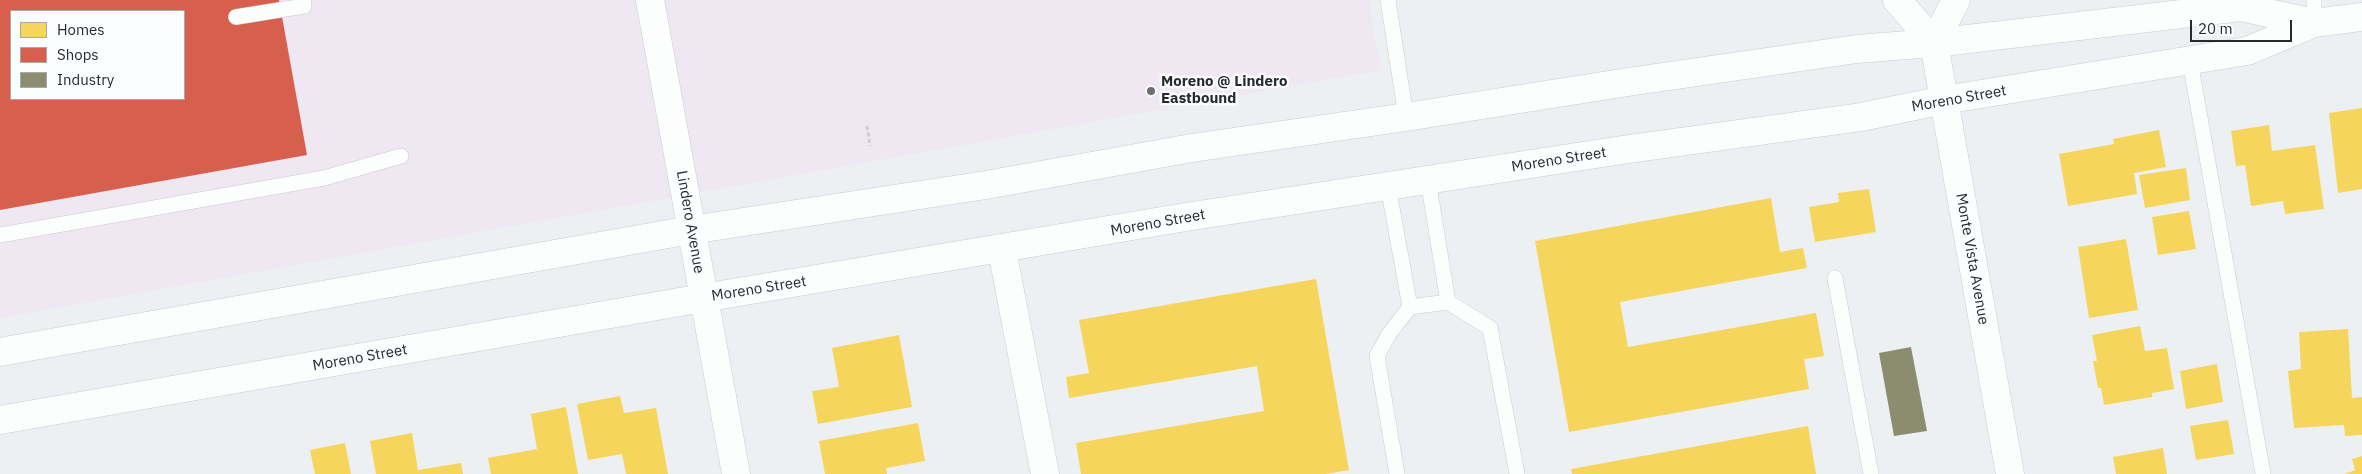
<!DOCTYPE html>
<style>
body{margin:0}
#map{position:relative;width:2362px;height:474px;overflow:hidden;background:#edf0f2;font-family:"IBM Plex Sans",sans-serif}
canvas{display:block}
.legend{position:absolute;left:10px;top:10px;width:175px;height:90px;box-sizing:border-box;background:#fafdff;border:1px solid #a6a8aa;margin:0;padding:6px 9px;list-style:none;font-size:15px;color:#27292a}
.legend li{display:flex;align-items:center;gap:10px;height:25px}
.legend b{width:25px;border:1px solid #a6a8aa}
.scale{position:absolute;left:2190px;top:20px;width:102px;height:22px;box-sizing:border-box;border:2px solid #27292a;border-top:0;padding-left:6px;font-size:15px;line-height:18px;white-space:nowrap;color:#27292a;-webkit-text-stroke:4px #fafdff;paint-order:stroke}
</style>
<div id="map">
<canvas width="2362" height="474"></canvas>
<ul class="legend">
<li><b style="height:14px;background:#f6d55c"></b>Homes</li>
<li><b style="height:14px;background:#d6604d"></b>Shops</li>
<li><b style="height:14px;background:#8c8c6e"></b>Industry</li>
</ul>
<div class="scale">20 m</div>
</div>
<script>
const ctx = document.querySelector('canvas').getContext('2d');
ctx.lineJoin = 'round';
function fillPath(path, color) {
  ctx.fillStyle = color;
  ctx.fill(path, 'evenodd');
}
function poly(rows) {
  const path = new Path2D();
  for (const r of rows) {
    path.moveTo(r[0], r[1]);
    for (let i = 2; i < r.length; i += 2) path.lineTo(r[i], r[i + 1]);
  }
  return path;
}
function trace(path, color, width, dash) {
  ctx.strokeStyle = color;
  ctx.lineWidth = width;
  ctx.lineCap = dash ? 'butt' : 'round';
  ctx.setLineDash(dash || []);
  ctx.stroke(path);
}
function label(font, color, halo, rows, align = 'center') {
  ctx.font = font + ' "IBM Plex Sans",sans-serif';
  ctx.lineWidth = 5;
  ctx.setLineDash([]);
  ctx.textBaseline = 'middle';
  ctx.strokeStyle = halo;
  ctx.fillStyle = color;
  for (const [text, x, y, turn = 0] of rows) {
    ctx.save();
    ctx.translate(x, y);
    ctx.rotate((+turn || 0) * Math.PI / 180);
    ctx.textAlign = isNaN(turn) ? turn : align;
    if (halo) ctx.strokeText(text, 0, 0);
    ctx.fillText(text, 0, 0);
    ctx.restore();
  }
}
fillPath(poly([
 [0,0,1369,0,1381,70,0,318],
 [11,11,184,11,184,99,11,99]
]), '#efe7f1');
fillPath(poly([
 [2362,108,2362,189,2338,193,2329,113],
 [2269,125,2272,151,2315,145,2324,209,2285,214,2283,201,2251,206,2245,165,2236,166,2231,131],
 [2159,130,2166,167,2134,173,2137,194,2068,206,2059,154,2114,144,2113,139],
 [2186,168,2190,200,2145,208,2139,175],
 [1869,189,1876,232,1815,242,1809,207,1839,202,1838,193],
 [1771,198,1780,252,1803,248,1807,268,1620,302,1628,347,1816,313,1824,356,1804,359,1809,389,1569,432,1535,241],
 [2189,211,2196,249,2158,255,2152,217],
 [2126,239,2138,310,2089,318,2078,247],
 [1316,279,1349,470,1326,474,1081,474,1076,443,1264,411,1257,366,1069,398,1066,377,1089,373,1079,320],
 [2140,326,2145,351,2167,348,2174,389,2152,393,2152,397,2104,405,2101,388,2098,388,2093,361,2097,361,2092,335],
 [2348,329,2352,398,2362,397,2362,435,2345,436,2344,425,2294,428,2288,371,2301,369,2299,332],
 [899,335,912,407,818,424,812,391,839,387,832,348],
 [2217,364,2223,402,2186,409,2180,371],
 [620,396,624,413,656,408,668,474,626,474,622,454,588,460,577,404],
 [566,407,578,474,491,474,488,458,537,449,531,414],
 [2228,420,2234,454,2196,460,2190,426],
 [918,423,925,461,886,468,887,474,825,474,819,441],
 [1808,426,1816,474,1572,474,1571,469],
 [412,433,418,470,461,463,463,474,376,474,370,441],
 [345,443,351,474,315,474,310,450],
 [2163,448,2167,474,2116,474,2113,457],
 [2362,456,2362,474,2345,474,2355,470,2352,459]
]), '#f6d55c');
fillPath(poly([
 [0,0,279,0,307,155,0,210],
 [11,11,184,11,184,99,11,99]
]), '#d6604d');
fillPath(poly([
 [1911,347,1927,431,1894,436,1879,353]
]), '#8c8c6e');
const service = poly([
 [1388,0,1406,117],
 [2314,0,2314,23],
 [236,17,304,6,303,0],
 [2190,61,2263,474],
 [1428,180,1448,302],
 [1388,186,1410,307],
 [0,235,324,178,401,156],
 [1835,278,1871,474],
 [1397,474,1377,356,1389,334,1410,307,1448,302,1490,328,1517,474]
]);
const minor = poly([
 [650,0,736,474],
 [1002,250,1045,474]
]);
const tertiary = poly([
 [0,352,691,230,986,185,1192,148,1406,117,1628,82,1857,49,1934,43,2241,7,2314,23],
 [0,420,703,298,1186,217,1622,150,1861,117,1944,100,2247,51,2314,23,2362,17]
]);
const primary = poly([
 [1897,0,1934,43,2010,474],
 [1934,43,1956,0]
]);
trace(service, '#cacbcd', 16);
trace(minor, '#cacbcd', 29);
trace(tertiary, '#cacbcd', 29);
trace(primary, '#cacbcd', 29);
trace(poly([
 [867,126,870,146]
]), '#cecfcf', 3, [4, 2.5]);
trace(service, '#fcfdfd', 15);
trace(minor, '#fcfdfd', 28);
trace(tertiary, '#fcfdfd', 28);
trace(primary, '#fcfdfd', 28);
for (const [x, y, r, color] of [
 [1151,91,5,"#6c6f70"]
]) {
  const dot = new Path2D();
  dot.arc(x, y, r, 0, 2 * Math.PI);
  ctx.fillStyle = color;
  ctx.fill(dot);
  trace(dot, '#fafdff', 2);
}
label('bold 15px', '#27292a', '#fafdff', [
 ["Moreno @ Lindero",1161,82],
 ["Eastbound",1161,99]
], 'left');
label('15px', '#27292a', '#fafdff', [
 ["Moreno Street",1959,99,-10],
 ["Moreno Street",1559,160,-9],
 ["Lindero Avenue",690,222,80],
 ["Moreno Street",1158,223,-10],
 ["Monte Vista Avenue",1972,259,80],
 ["Moreno Street",759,289,-9],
 ["Moreno Street",360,358,-10]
]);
</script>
